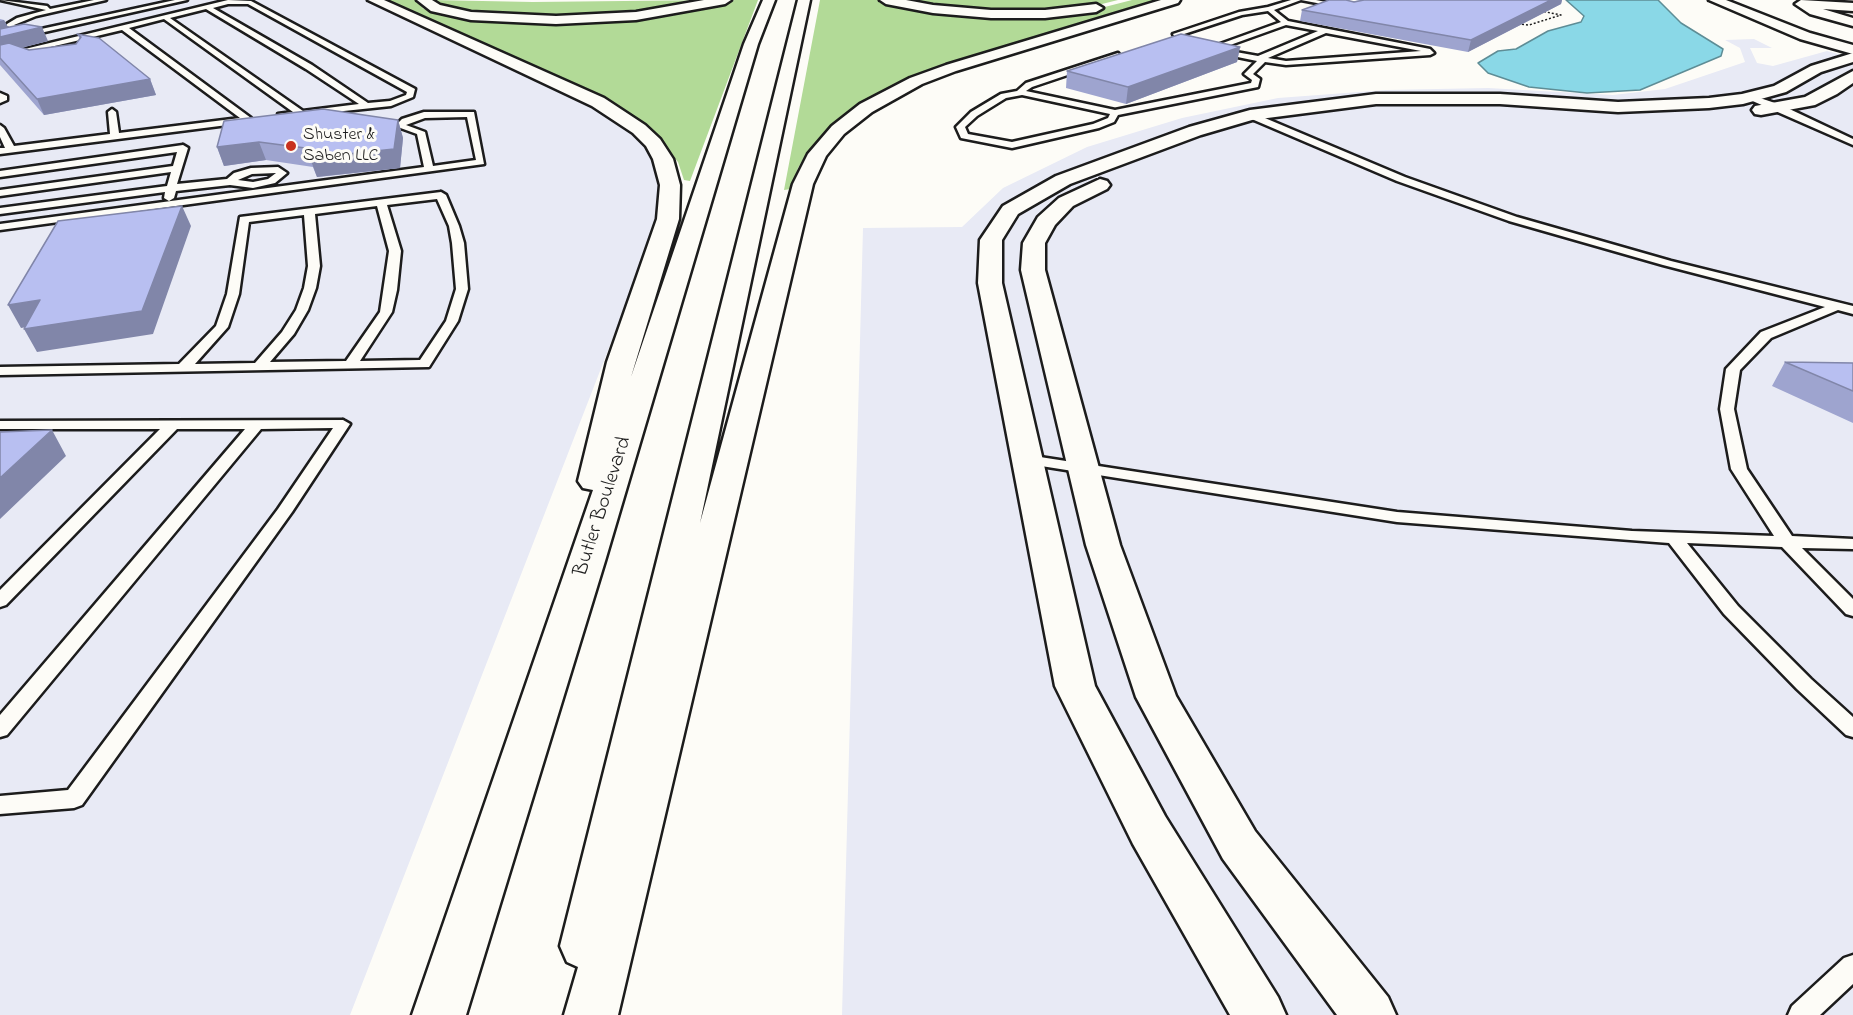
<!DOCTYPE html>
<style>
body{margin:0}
canvas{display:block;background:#fdfcf7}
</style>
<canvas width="1853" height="1015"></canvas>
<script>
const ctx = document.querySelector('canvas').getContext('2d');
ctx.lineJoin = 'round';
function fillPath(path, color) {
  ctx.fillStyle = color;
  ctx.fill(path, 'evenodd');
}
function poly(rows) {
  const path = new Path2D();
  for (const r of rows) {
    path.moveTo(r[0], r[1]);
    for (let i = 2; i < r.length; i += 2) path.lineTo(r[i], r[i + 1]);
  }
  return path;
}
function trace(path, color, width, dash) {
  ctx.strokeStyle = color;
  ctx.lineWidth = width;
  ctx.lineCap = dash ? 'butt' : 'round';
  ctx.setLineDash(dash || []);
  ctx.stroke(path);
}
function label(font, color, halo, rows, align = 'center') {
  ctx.font = font + ' "Indie Flower",sans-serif';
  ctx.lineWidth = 6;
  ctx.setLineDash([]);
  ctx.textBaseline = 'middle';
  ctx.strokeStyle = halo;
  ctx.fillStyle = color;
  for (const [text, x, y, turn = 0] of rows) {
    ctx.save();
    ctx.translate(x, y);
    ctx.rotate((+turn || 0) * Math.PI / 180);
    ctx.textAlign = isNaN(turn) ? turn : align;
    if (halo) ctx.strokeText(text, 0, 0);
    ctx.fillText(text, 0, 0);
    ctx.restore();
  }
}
fillPath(poly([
 [0,0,367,0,585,101,625,125,649,148,661,175,659,219,350,1015,0,1015],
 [1754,39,1772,48,1750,48,1757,63,1773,66,1827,51,1853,58,1853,1015,842,1015,863,228,962,227,1003,188,1087,147,1182,118,1278,98,1386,90,1488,88,1613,95,1665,89,1745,62,1740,48,1725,40]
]), '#e8eaf5');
fillPath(poly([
 [381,0,417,0,424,7,422,8,438,13,478,20,527,23,585,22,659,16,735,0,758,0,690,181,684,180,678,162,643,124,628,113],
 [431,0,533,2,716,0,637,14,555,18,476,14,444,7],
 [820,0,881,0,942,11,1093,10,1132,0,1166,0,918,77,811,153,806,154,798,168,791,189,784,190],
 [898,0,1118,0,1086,8,1041,12,950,9]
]), '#b2da97');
const water = poly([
 [1566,0,1658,0,1681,23,1723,49,1721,56,1640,90,1587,93,1529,87,1488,73,1478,63,1498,51,1516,49,1548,31,1581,22,1584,16,1566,0]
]);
fillPath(water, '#8ad8e7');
trace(water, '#5e8d96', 1.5);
const service = poly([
 [0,0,47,6,50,9,94,0,106,0,36,16,14,25,32,31,175,0,187,0,0,42,0,38,24,33,7,26,7,24,17,18,46,10,0,0],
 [228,0,251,1,415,89,413,97,391,106,278,118,278,114,293,112,164,19,129,28,251,118,251,122,0,154,0,148,5,148,0,137,0,125,4,128,14,146,110,134,108,112,112,109,116,112,119,133,240,118,122,30,0,59,0,55,228,0],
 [228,4,248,4,407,92,406,95,390,101,368,103,312,65,213,8,228,4],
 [206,9,306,69,359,104,303,111,170,18,206,9],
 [1291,0,1316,0,1346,6,1343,8,1301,0,1274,10,1288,21,1430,49,1434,53,1430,55,1286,65,1265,62,1253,74,1260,79,1258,87,1118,115,1114,122,1099,128,1012,148,961,138,956,127,971,112,1001,94,1017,91,1026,83,1118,53,1121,57,1032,87,1026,91,1115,110,1251,83,1252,80,1244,74,1257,61,1179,45,1173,34,1239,12,1268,7,1291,0],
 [1268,11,1281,22,1209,48,1185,41,1181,38,1181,35,1242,15,1268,11],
 [1286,25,1318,31,1258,56,1219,49,1286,25],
 [1326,33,1421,51,1286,61,1268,58,1326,33],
 [1022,95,1110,114,1108,118,1093,124,1012,142,968,134,965,127,977,116,1006,98,1022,95],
 [0,93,7,96,7,100,0,103,0,93],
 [1751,95,1781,105,1853,139,1853,145,1748,99,1748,95,1751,95],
 [424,112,474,112,484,164,0,230,0,224,424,167,417,134,395,126,402,119,424,112],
 [467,117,476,160,433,166,425,132,406,125,425,118,467,117],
 [1247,113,1253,113,1405,177,1517,217,1671,261,1853,306,1853,314,1838,310,1771,338,1740,370,1734,409,1747,469,1792,536,1853,539,1853,549,1802,548,1853,599,1853,616,1846,614,1782,547,1687,543,1738,606,1811,679,1853,717,1853,737,1846,735,1797,689,1724,614,1669,543,1397,522,1022,463,1019,460,1022,457,1027,455,1397,512,1632,531,1774,536,1731,469,1720,409,1726,369,1761,332,1825,307,1663,265,1509,221,1397,181,1247,117,1247,113],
 [183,145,188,148,177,184,227,179,234,173,251,168,278,167,287,173,275,183,253,188,230,185,176,191,174,198,169,201,164,198,165,192,0,214,0,208,167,186,171,172,0,196,0,190,173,166,177,152,0,177,0,171,183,145],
 [276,173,268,179,253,182,238,180,252,174,276,173],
 [441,192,446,195,459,226,464,243,468,289,458,321,429,367,0,375,0,367,179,364,216,326,227,294,240,217,441,192],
 [437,199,449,226,452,243,456,289,446,321,420,360,360,361,392,312,397,290,401,251,387,205,437,199],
 [377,206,389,251,380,312,346,361,270,362,294,334,308,310,316,288,320,266,315,214,377,206],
 [304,215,308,266,304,288,296,310,282,332,255,363,195,364,228,327,239,294,249,222,304,215],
 [343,420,350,424,292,512,82,805,74,808,0,814,0,796,68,790,278,509,333,428,261,429,7,735,0,737,0,715,245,429,177,429,6,605,0,607,0,590,160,429,0,429,0,421,343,420],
 [1853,955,1853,984,1820,1015,1788,1015,1792,1006,1844,958,1853,955]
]);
const minor = poly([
 [1801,0,1853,3,1853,11,1823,9,1853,18,1853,26,1810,14,1795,4,1801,0],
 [1853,53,1853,62,1821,72,1786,92,1743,104,1709,108,1618,112,1500,104,1376,104,1252,120,1201,135,1070,184,1018,214,1002,240,1002,283,1095,686,1165,816,1278,997,1286,1015,1230,1015,1133,844,1055,686,978,283,980,240,1003,206,1056,176,1189,127,1250,110,1376,94,1500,94,1618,102,1709,98,1742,94,1774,86,1811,66,1853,53],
 [1853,71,1853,83,1837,94,1815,105,1761,115,1755,114,1752,110,1755,106,1805,97,1853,71],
 [1100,179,1107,181,1110,185,1107,189,1073,206,1055,225,1045,243,1045,270,1120,545,1176,696,1255,831,1388,997,1396,1015,1337,1015,1223,859,1136,697,1086,545,1021,270,1023,243,1038,217,1059,198,1100,179]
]);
const tertiary = poly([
 [1709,0,1726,0,1810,33,1853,45,1853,54,1800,39,1709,0]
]);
const motorway = poly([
 [368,0,384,0,604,98,645,125,660,139,673,159,680,185,679,219,631,377,744,44,763,0,775,0,758,44,605,561,466,1015,412,1015,593,490,583,488,578,481,607,362,657,219,660,185,653,159,646,146,633,133,592,106,368,0],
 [417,0,432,0,440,5,471,12,556,16,636,12,704,0,731,0,725,4,636,20,556,24,471,20,431,11,417,0],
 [798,0,810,0,700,523,793,184,808,154,832,126,860,104,910,78,946,65,1161,0,1180,0,1178,3,956,71,922,84,872,112,844,134,826,156,813,184,618,1015,564,1015,578,967,567,962,560,946,798,0],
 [880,0,906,0,933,5,991,10,1045,10,1096,4,1103,8,1096,12,1045,18,991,18,933,13,886,4,880,0]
]);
trace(service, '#1c1c1c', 5);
trace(minor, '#1c1c1c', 5);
trace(tertiary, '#1c1c1c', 5);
trace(motorway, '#1c1c1c', 5);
trace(poly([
 [1518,24,1529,25,1561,15,1541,11]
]), '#1c1c1c', 1.5, [2, 2]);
fillPath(service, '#fdfcf7');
fillPath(minor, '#fdfcf7');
fillPath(tertiary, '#fdfcf7');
fillPath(motorway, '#fdfcf7');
fillPath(poly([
 [1359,0,1562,0,1561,4,1468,52,1300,21,1302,10,1361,0],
 [0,19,4,20,8,27,48,41,21,48,29,50,76,44,80,39,77,34,150,79,156,95,44,115,0,65],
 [1240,47,1237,62,1126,104,1066,88,1067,71],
 [398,120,403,138,400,168,317,177,313,167,266,160,224,166,217,147],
 [1785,362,1853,363,1853,423,1772,386]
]), '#9ea4cf');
fillPath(poly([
 [1551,0,1562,0,1561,4,1468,52,1471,40],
 [4,20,11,33,0,36,0,21],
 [42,27,48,41,0,53,0,37],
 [1240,47,1237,62,1126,104,1128,87],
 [150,79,156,95,44,115,37,99],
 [398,120,403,138,400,168,317,177,310,158],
 [259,142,266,160,224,166,217,147],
 [182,206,191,226,153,334,37,352,24,329],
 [40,300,52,323,21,328,8,305],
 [52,430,66,456,0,519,0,478]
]), '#8186a9');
const building = poly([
 [1329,0,1346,0,1354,2,1364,0,1551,0,1471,40,1302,10,1329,0],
 [24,24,42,27,0,37,0,29,24,24],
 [77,34,99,38,150,79,37,99,0,58,0,45,9,43,29,50,76,44,81,37,77,34],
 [1181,34,1240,47,1128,87,1067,71,1181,34],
 [323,109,398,120,394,149,310,158,313,149,259,142,217,147,224,121,323,109],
 [182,206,142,311,24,329,40,300,8,305,58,221,182,206],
 [1785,362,1853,363,1853,391,1785,362],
 [52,430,0,478,0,432,52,430]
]);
fillPath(building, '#b8bff1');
trace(building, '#8186a9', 1.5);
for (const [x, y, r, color] of [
 [291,146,6,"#c8321e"]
]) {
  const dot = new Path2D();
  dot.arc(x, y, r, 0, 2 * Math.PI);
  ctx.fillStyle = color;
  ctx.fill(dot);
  trace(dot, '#fdfcf7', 2);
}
label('18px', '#1c1c1c', '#fdfcf7', [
 ["Shuster &",303,136],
 ["Saben LLC",303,157]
], 'left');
label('21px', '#1c1c1c', '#fdfcf7', [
 ["Butler Boulevard",604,507,-72]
]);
</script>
